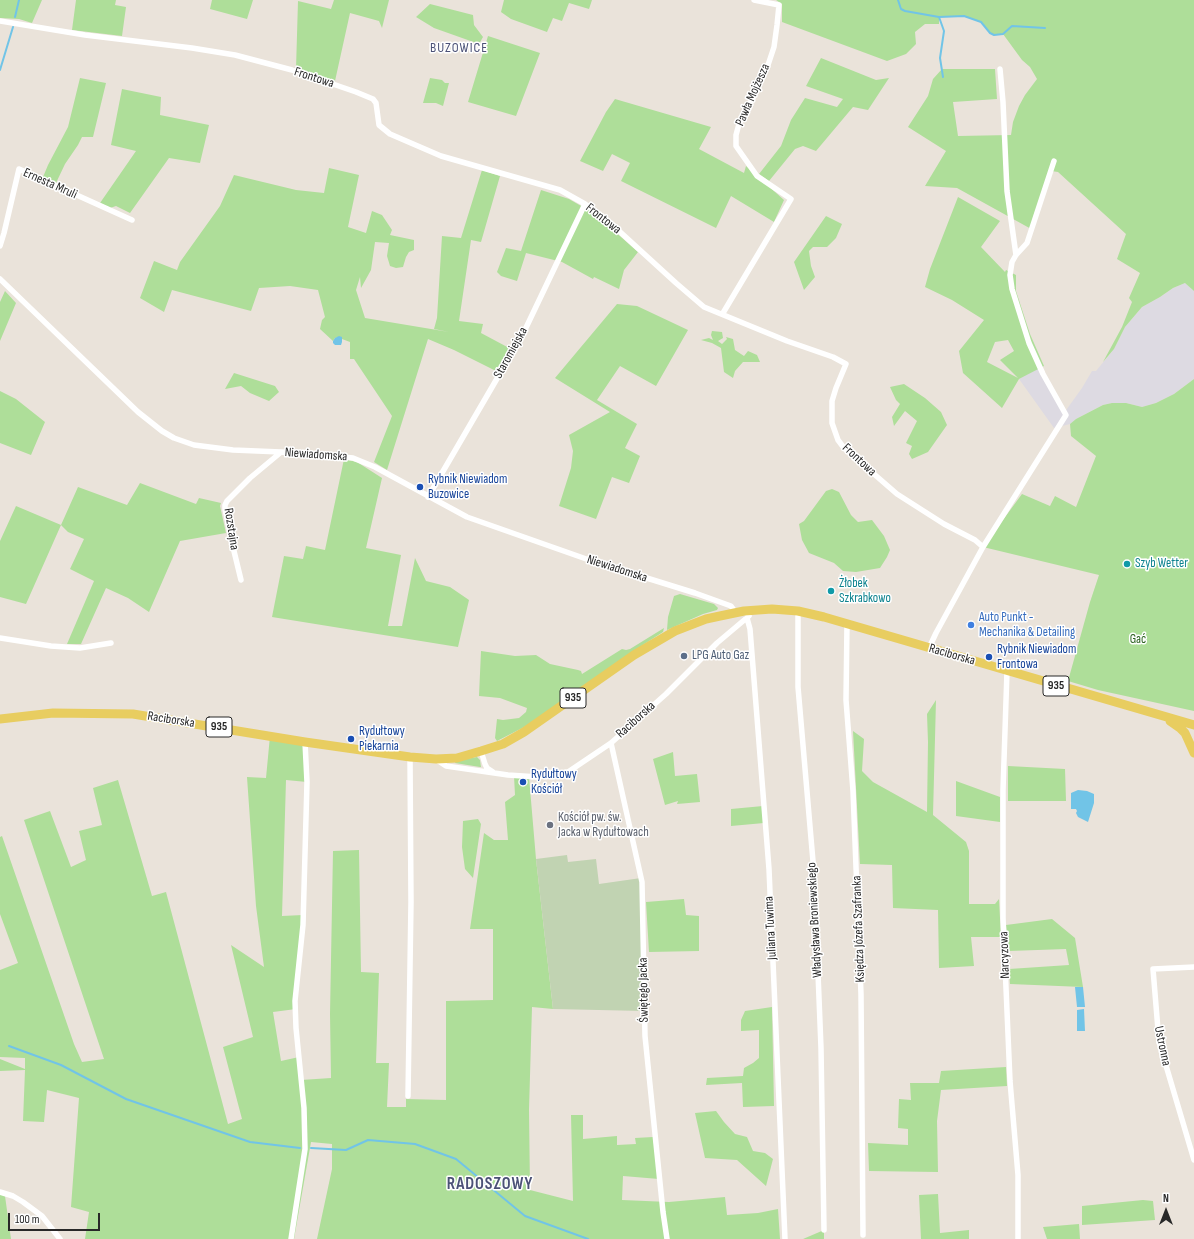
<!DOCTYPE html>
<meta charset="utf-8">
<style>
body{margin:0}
#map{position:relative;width:1194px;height:1239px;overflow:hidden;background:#eae3da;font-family:"Sofia Sans Condensed",sans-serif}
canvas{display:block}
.north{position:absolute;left:1146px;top:1191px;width:40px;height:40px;-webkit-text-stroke:3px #fff;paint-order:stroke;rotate:0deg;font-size:11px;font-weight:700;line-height:16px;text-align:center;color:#282828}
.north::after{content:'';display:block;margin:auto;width:14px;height:18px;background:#282828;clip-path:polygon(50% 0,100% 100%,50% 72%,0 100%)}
.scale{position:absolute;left:8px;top:1213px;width:92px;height:18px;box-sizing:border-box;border:2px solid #282828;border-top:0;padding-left:5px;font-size:12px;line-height:14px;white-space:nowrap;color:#282828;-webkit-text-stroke:3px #fff;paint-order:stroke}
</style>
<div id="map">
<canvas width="1194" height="1239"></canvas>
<div class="north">N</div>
<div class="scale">100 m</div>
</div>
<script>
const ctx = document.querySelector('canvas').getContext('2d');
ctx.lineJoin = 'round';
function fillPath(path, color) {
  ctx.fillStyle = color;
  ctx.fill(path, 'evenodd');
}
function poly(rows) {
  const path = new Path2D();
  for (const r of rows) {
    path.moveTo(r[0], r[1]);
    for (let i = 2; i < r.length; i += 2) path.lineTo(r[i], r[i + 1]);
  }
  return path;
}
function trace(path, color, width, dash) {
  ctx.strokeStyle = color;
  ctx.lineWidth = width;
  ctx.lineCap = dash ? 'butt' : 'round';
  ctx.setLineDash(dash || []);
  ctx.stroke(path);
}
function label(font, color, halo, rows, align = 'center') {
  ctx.font = font + ' "Sofia Sans Condensed",sans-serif';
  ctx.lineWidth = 3;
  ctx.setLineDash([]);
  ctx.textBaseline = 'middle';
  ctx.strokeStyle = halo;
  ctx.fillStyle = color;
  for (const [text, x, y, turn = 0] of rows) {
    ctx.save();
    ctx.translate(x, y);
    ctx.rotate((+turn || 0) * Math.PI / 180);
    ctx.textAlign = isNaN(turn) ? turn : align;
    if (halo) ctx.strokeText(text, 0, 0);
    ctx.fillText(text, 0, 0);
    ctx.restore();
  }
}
fillPath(poly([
 [1185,283,1194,291,1194,379,1174,394,1156,403,1142,407,1126,403,1112,403,1103,405,1076,419,1070,424,1054,428,1019,379,1038,368,1064,413,1082,388,1092,371,1096,371,1114,349,1125,327,1142,307,1160,297,1173,288]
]), '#dddae2');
fillPath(poly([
 [0,0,42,0,32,23,19,19,0,18],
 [76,0,116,0,115,5,126,7,122,36,72,30],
 [212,0,253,0,247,19,210,9],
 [334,0,389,0,382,28,379,21,350,13,335,81,296,69,298,1,331,9],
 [504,0,592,0,589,9,569,3,562,21,553,18,547,32,511,19,501,12],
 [776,0,1194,0,1194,291,1185,283,1173,288,1160,297,1142,307,1125,327,1114,349,1103,362,1122,327,1132,302,1129,298,1140,273,1117,259,1126,234,1058,172,1051,171,1033,230,957,188,925,186,946,151,908,127,928,96,933,79,942,69,995,69,997,99,953,102,958,136,1011,135,1013,122,1019,106,1025,95,1037,79,1030,67,1022,60,1003,34,994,35,990,33,981,22,964,16,939,17,939,24,925,24,915,32,916,44,906,54,887,61,782,22,782,4],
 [430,4,473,15,474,25,483,37,479,44,434,28,416,17],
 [488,36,540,53,516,116,468,102],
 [821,58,876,80,889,78,868,110,853,107,816,151,803,146,795,149,769,181,759,174,781,146,791,120,805,98,837,107,843,99,806,86],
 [80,78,106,83,93,137,82,137,78,145,65,164,56,183,43,177,48,165,68,127],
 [430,78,442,80,445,83,449,83,443,106,436,103,423,103],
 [122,89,161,97,160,115,209,125,200,163,169,158,130,213,116,206,110,208,100,203,136,151,111,145],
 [615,99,711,127,699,149,744,173,746,166,784,200,774,222,731,196,716,228,621,181,630,163,612,154,603,171,580,161,606,112],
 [329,168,359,175,348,227,366,233,372,211,382,215,392,230,390,235,414,240,414,250,409,252,406,257,403,267,396,268,390,266,387,256,389,243,375,242,371,270,361,288,360,277,356,290,365,318,449,332,434,329,437,318,442,236,461,238,482,170,500,176,481,242,471,240,459,321,483,324,481,333,511,349,496,371,454,350,428,339,387,470,374,462,392,416,354,359,350,359,350,342,342,339,342,337,335,338,333,341,320,329,322,320,325,317,318,290,290,286,259,288,251,311,172,290,164,312,140,298,154,261,177,270,180,262,220,206,234,175,296,190,324,193],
 [541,190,569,199,595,214,638,252,624,270,619,289,594,277,593,279,562,262,526,253,517,281,501,276,497,272,506,248,521,251],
 [958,197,1000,221,981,247,1005,272,1006,270,1016,275,1016,291,1030,334,1044,366,1019,379,1002,408,963,373,959,351,984,320,952,300,925,287,930,269],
 [1008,340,1014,351,1000,360,1018,378,987,362,995,342],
 [826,216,842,224,836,238,827,247,813,247,809,251,811,266,815,277,804,290,794,262],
 [5,291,16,303,0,341,0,302],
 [617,304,637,306,688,330,656,386,620,366,597,400,637,424,625,448,640,456,629,483,612,477,596,519,559,506,571,468,573,451,569,435,610,412,555,378],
 [712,331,722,332,723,338,718,341,722,344,727,339,726,337,733,339,735,350,744,356,748,351,757,355,760,362,743,362,735,371,733,378,724,372,721,348,712,343,701,340,709,338,713,340,711,335],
 [234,373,275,386,279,392,269,401,250,393,241,386,225,389],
 [1194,379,1194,711,1098,690,1068,681,1090,602,1099,575,983,547,1022,494,1050,506,1055,496,1076,507,1096,456,1071,436,1070,424,1076,419,1103,405,1112,403,1126,403,1142,407,1156,403,1174,394],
 [904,384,925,398,941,412,947,425,928,452,912,459,909,454,912,446,906,443,917,421,905,411,894,426,892,417,900,404,896,400,890,387],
 [0,391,16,399,45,422,31,455,0,443],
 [344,459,357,462,382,478,366,548,401,555,388,626,402,626,415,558,426,581,450,587,469,600,458,647,272,617,284,556,303,559,306,546,325,550],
 [140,483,196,504,199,498,221,503,220,506,226,533,180,541,149,612,128,598,106,588,81,644,67,644,94,581,70,569,84,539,68,532,61,525,26,604,0,597,0,541,16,506,61,525,78,487,127,505],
 [832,489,839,492,851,515,858,522,872,520,884,536,890,550,887,557,880,568,856,572,843,571,834,563,809,553,802,540,799,524,804,521,826,491],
 [680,594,714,604,718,608,717,610,703,614,667,630,668,617,674,596],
 [664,628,663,632,629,654,532,723,497,741,495,738,497,719,503,720,519,718,526,712,527,708,500,698,479,696,481,651,515,656,536,655,550,664,578,670,581,671,582,674,622,649,626,650,630,649],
 [936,700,933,815,966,842,969,851,969,904,995,904,999,899,1001,937,971,937,974,966,939,968,938,910,893,908,892,865,860,864,853,731,864,739,862,771,873,782,927,812,928,742,927,714],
 [270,736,305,742,307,782,286,780,282,916,303,915,296,1009,273,1012,281,1061,299,1057,301,1080,331,1078,330,1014,333,851,359,850,361,972,379,973,376,1063,389,1063,387,1107,406,1107,406,1099,446,1100,446,1001,493,1000,493,929,470,929,484,833,494,840,508,840,505,802,515,795,514,776,529,777,536,859,553,1009,532,1007,529,1110,530,1190,573,1201,571,1115,583,1115,583,1139,617,1136,617,1145,636,1144,635,1138,653,1137,659,1179,623,1176,622,1200,669,1202,725,1197,727,1215,758,1213,778,1209,780,1239,317,1239,332,1169,332,1144,311,1142,294,1239,85,1239,89,1212,71,1207,79,1098,47,1090,44,1122,23,1121,25,1070,0,1071,0,1059,25,1069,25,1058,0,1057,0,970,18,963,0,914,0,837,2,836,74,1044,82,1062,104,1059,24,820,50,811,71,867,86,860,79,831,102,825,93,788,118,780,152,896,166,892,228,1124,242,1119,223,1047,253,1037,231,945,264,967,256,906,247,777,266,778],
 [673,752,675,776,697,774,700,802,677,804,678,801,665,805,653,759],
 [477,757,480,760,481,767,480,767,455,763,456,761],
 [1008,766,1065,769,1066,801,1008,801],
 [956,781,1000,797,1000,822,956,816],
 [763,806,764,823,731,826,731,809],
 [478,819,481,824,473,878,465,869,462,847,463,821],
 [684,899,686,915,699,916,699,951,649,952,646,902],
 [1052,919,1075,938,1083,987,1010,984,1009,969,1069,965,1066,949,1009,951,1006,925],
 [772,1007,774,1106,743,1107,742,1083,706,1085,707,1078,743,1076,744,1068,753,1063,759,1058,759,1030,741,1031,741,1020,745,1011],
 [1006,1067,1007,1086,941,1090,937,1121,938,1172,869,1171,868,1143,908,1145,908,1129,898,1128,899,1099,911,1100,910,1083,939,1083,941,1071],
 [716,1111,724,1122,735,1134,747,1137,753,1151,765,1153,773,1159,766,1186,737,1160,705,1158,695,1113],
 [0,1194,5,1196,11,1239,0,1239],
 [938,1194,940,1233,969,1230,969,1239,921,1239,919,1195],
 [1143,1200,1153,1201,1155,1220,1082,1225,1082,1206],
 [1079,1224,1080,1239,1047,1239,1043,1227],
 [824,1230,824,1239,803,1239]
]), '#aede99');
fillPath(poly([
 [567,855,568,862,596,859,599,884,641,878,644,1011,553,1009,536,859]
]), '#c1d3b2');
fillPath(poly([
 [339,336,342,337,342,342,341,345,335,345,333,343,333,341,335,338],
 [1078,790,1087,791,1094,794,1094,803,1088,822,1078,817,1076,813,1077,811,1076,809,1071,809,1071,793],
 [1075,987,1083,987,1085,1007,1077,1007],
 [1084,1009,1085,1031,1077,1031,1077,1010]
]), '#71c4e7');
trace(poly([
 [898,0,901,9,905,11,939,17,964,16,981,22,990,33,994,35,1003,34,1012,26,1045,28],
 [15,17,19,0],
 [939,17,944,31,940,58,943,77],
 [0,70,13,27],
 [9,1046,61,1065,126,1099,250,1142,300,1148],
 [311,1148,346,1150,368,1140,415,1144,456,1159,525,1216,588,1239]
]), '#71c4e7', 2);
trace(poly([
 [0,21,85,35,192,48,235,55,292,70,356,92,373,99,376,103,379,125,390,134,441,156,560,190,585,204,607,220,676,283,704,307,787,341,833,357,846,364,836,388,832,401,832,423,838,440,844,448,897,494,944,524,975,540,983,547],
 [1000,69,1003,102,1007,191,1016,255],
 [0,246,4,233,19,169,132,220],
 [0,279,138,412,162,431,174,438,194,445,233,450,305,453,353,458,375,467,467,517,592,561,695,593,731,606,736,613],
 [723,313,791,199,757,176,736,146,736,135,739,124,749,106,768,65,774,47,777,25,779,5,754,0],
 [428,497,523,334,585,204],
 [241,580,233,547,225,509,225,505,227,501,250,478,280,453],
 [798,611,798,687,814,873,821,1048,824,1230],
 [747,618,750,629,769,869,785,1239],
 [847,624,846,700,853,791,861,994,863,1235],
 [0,638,51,646,80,648,111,643],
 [929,648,936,633,983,547,1066,415,1043,374,1029,343,1012,289,1010,275,1012,262,1016,255,1027,243,1054,161],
 [1007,671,1003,790,1003,918,1010,1081,1018,1175,1018,1239],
 [611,743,642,882,645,1036,663,1212,667,1239],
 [481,751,485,764,487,768,493,772],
 [437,760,446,766,508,775,538,777,568,772,611,743,666,694,717,643,749,616],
 [1194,967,1153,969,1159,1042,1194,1160],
 [408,1096,411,902,410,757],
 [0,1192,13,1196,23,1202,42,1216,60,1239],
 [291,1239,305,1149,304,1108,296,1028,295,1001,303,925,307,782,305,742]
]), '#fff', 5.5);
trace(poly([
 [0,719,53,713,133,714,305,742,410,757,436,759,457,758,481,751,503,744,524,732,634,655,675,631,706,619,720,616,744,611,772,609,798,611,824,617,1194,725],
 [1170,721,1180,728,1185,733,1194,753]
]), '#e8cd60', 9);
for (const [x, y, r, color] of [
 [420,487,4,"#1a4fb4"],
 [1127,564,4,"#0f9aa8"],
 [831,591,4,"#0f9aa8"],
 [971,625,4,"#3f7fe0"],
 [684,656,4,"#5c6f8a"],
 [989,657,4,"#1a4fb4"],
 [351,739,4,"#1a4fb4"],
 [523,782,4,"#1a4fb4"],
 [550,825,4,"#6b7280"]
]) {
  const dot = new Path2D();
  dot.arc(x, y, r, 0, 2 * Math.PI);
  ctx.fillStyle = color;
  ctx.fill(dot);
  trace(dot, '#fff', 1.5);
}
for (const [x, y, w] of [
 [1056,686,26],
 [573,698,26],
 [219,727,26]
]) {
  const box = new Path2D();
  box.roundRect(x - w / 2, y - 10, w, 20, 3);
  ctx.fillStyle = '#fff';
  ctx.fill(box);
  trace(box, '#282828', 1);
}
label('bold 12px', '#282828', null, [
 ["935",1056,686],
 ["935",573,698],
 ["935",219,727]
]);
label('13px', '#282828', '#fff', [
 ["Frontowa",314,78,18],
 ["Pawła Mojżesza",753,95,-66],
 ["Ernesta Mruli",50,184,24],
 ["Frontowa",603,219,38],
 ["Staromiejska",511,353,-61],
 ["Niewiadomska",316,455,4],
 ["Frontowa",859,460,43],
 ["Rozstajna",231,529,81],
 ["Niewiadomska",617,569,18],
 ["Raciborska",952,655,16],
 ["Raciborska",171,720,9],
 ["Raciborska",636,720,-42],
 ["Władysława Broniewskiego",815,920,-93],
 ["Juliana Tuwima",771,928,-93],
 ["Księdza Józefa Szafranka",859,929,-92],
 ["Narcyzowa",1005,955,-92],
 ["Świętego Jacka",644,990,-91],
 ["Ustronna",1162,1046,78]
]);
label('13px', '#164399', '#fff', [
 ["Rybnik Niewiadom",428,480],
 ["Buzowice",428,495],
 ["Rybnik Niewiadom",997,650],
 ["Frontowa",997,665],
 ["Rydułtowy",359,732],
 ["Piekarnia",359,747],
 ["Rydułtowy",531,775],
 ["Kościół",531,790]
], 'left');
label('13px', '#0d838f', '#fff', [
 ["Szyb Wetter",1135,564],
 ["Żłobek",839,584],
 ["Szkrabkowo",839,599]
], 'left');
label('13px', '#366cbe', '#fff', [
 ["Auto Punkt -",979,618],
 ["Mechanika & Detailing",979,633]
], 'left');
label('13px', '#29601d', '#fff', [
 ["Gać",1138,640]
]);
label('13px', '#4e5e75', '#fff', [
 ["LPG Auto Gaz",692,656]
], 'left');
label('13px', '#5b616d', '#fff', [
 ["Kościół pw. św.",558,818],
 ["Jacka w Rydułtowach",558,833]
], 'left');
ctx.letterSpacing = '1px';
label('14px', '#4b5176', '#fff', [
 ["BUZOWICE",459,48]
]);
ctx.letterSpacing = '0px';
ctx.letterSpacing = '1px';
label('bold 17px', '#4b5176', '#fff', [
 ["RADOSZOWY",490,1185]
]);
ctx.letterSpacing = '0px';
</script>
